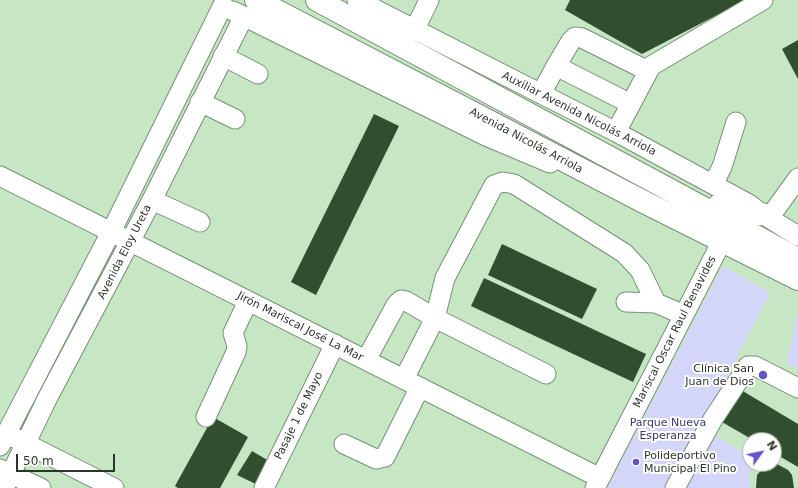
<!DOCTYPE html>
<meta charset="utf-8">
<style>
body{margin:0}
#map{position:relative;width:798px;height:488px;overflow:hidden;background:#d5f0d3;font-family:"DejaVu Sans",sans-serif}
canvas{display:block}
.north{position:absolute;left:742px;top:432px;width:40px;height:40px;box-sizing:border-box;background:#fff;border:1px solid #aaafaa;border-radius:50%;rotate:57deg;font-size:11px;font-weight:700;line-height:16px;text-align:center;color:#2b362b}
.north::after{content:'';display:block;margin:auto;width:14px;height:18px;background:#6054cc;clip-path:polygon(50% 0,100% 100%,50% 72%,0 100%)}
.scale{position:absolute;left:16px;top:454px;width:99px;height:18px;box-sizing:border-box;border:2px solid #2b362b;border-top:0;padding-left:5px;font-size:12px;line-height:14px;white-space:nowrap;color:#2b362b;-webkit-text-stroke:3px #fff;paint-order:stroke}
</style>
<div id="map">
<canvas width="798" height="488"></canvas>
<div class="north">N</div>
<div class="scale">50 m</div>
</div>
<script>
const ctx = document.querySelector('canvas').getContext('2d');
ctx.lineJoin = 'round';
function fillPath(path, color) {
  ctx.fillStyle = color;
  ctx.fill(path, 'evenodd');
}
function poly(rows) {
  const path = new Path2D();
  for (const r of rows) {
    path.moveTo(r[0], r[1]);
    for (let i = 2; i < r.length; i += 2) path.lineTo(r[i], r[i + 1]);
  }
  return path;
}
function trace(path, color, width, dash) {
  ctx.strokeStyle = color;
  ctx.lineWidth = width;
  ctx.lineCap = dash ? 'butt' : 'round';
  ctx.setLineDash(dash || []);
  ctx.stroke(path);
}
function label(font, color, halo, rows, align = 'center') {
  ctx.font = font + ' "DejaVu Sans",sans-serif';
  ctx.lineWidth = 4;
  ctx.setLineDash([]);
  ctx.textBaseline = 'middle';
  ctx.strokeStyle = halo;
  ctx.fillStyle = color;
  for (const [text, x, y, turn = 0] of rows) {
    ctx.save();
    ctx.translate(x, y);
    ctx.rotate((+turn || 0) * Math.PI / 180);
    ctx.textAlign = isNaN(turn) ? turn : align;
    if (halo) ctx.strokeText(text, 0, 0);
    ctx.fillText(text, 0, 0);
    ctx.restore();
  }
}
fillPath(poly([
 [0,0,798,0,798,488,0,488],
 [750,440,774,440,774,464,750,464]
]), '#c6e6c4');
fillPath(poly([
 [723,266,770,293,669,488,607,488],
 [797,314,798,314,798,370,787,363],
 [712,434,750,457,750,464,754,464,749,476,750,488,683,488]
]), '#d4d6f9');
fillPath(poly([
 [570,0,746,0,642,54,565,10],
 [798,40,798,79,782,49],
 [374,114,399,126,316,295,291,282],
 [502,244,597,289,582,319,488,275],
 [484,278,646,354,633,382,471,306],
 [741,390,798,424,798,467,774,453,774,440,753,440,722,422],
 [213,417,248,437,220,488,178,488,175,486],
 [252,451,274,464,260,486,237,475],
 [771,464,777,464,788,470,792,475,794,488,756,488,757,475,765,466]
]), '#314e2f');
const minor = poly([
 [357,0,616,132,749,204,762,214,798,236],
 [233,11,486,136,550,163],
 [414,31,429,0],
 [223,56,258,74],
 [541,94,556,66],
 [200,102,235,119],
 [631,104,556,66,571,41,575,37,582,38,648,71],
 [616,132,651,66,763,0],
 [0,176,600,478],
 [713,184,722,167,736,122],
 [152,200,200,222],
 [769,218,798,178],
 [626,302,656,303],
 [366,360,396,305,401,300,406,301,435,318,546,374],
 [404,379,435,318,445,278,494,185,503,182,514,184,624,253,640,270,656,303,684,315],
 [206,417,236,352,237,346,233,333,248,301],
 [15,438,114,488],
 [344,444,376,459,385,457,420,387],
 [0,446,111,232,223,5],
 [0,469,41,488],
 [4,488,47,399,152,200,244,16],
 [264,488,335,344],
 [595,488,722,241],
 [675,488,713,419,748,366,755,366,798,388]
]);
const major = poly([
 [256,0,644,202,798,279],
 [317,0,798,259],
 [371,8,400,38],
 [719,205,732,211,746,215,762,214]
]);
trace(minor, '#779176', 21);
trace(major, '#779176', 24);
trace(minor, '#fff', 19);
trace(major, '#fff', 22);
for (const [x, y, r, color] of [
 [763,375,5,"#6054cc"],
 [636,462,4,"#6054cc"]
]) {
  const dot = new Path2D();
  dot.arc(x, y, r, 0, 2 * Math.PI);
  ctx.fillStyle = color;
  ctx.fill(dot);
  trace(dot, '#fff', 1.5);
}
label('11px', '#2b362b', '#fff', [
 ["Auxiliar Avenida Nicolás Arriola",579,114,27],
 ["Avenida Nicolás Arriola",526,141,28],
 ["Avenida Eloy Ureta",125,252,-63],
 ["Jirón Mariscal José La Mar",300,327,27],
 ["Mariscal Oscar Raul Benavides",675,332,-63],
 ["Pasaje 1 de Mayo",299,416,-64]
]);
label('11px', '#2b362b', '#fff', [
 ["Clínica San",754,369],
 ["Juan de Dios",754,382],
 ["Polideportivo",644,456,"left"],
 ["Municipal El Pino",644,469,"left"]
], 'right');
label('11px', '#3a386f', '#fff', [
 ["Parque Nueva",668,423],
 ["Esperanza",668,436]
]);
</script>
